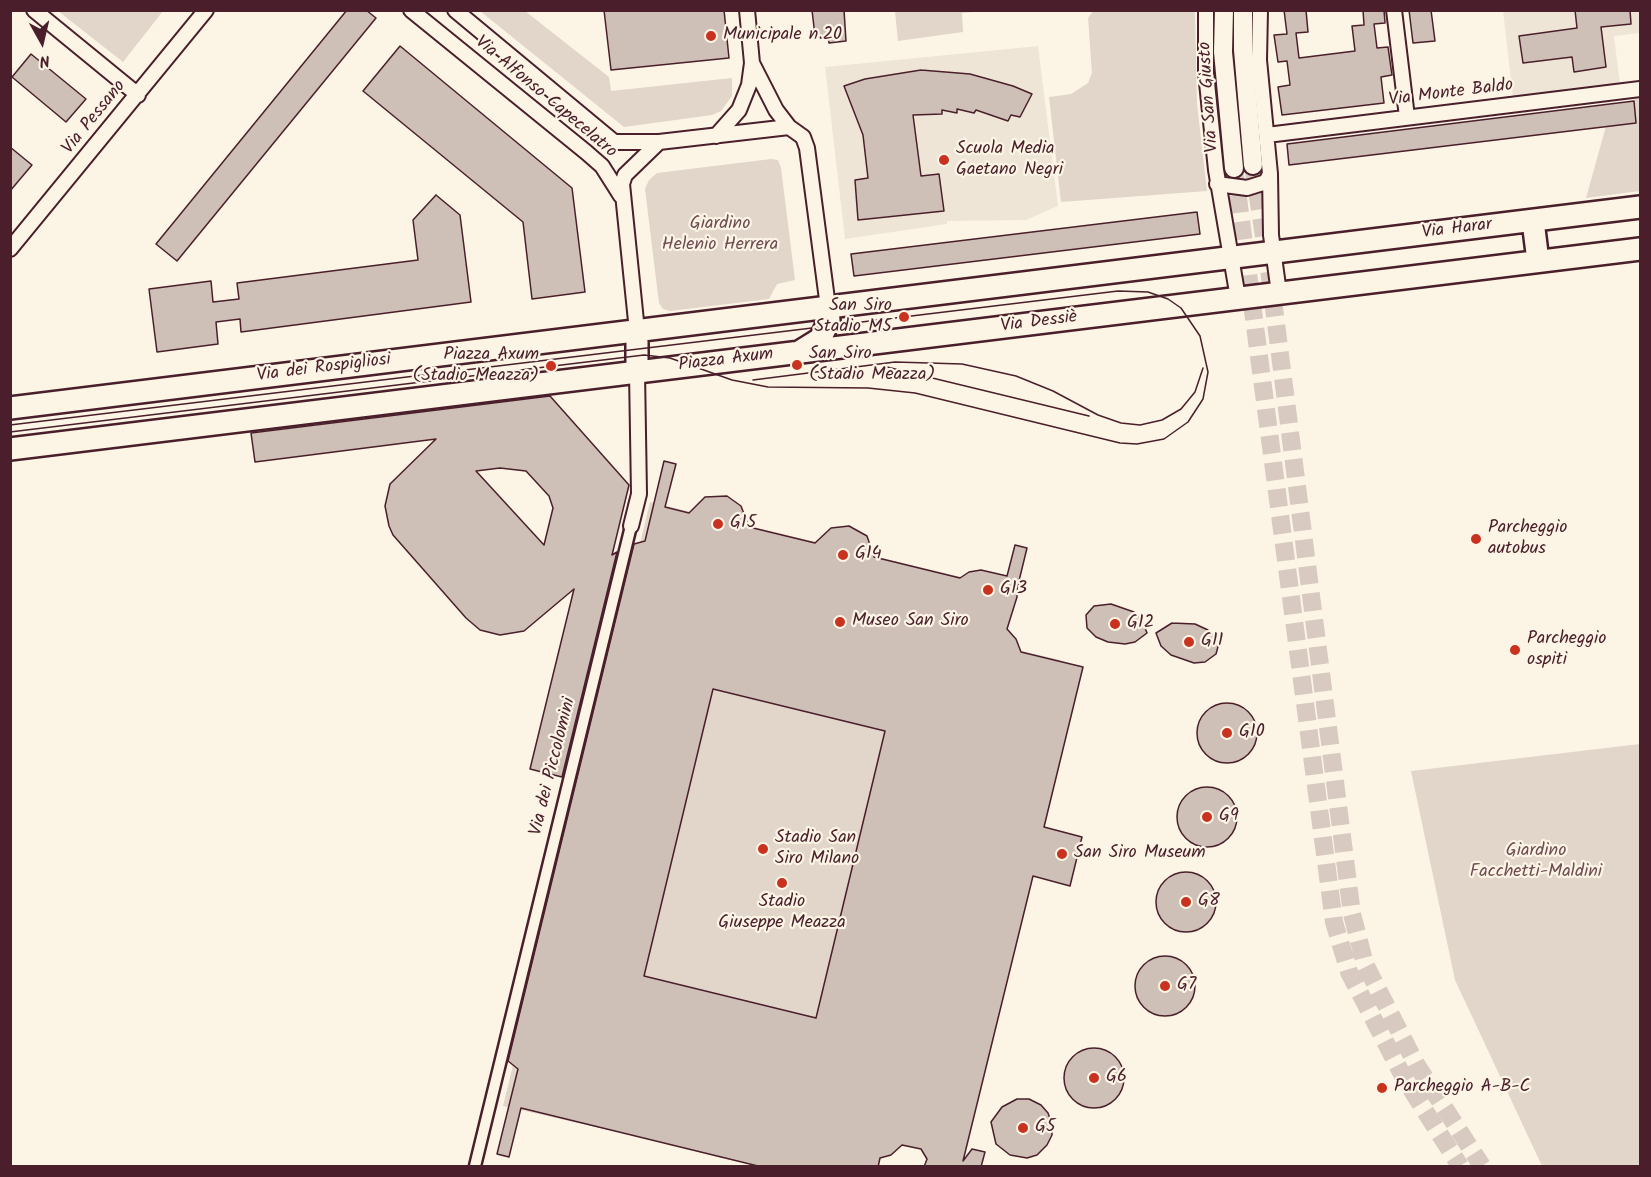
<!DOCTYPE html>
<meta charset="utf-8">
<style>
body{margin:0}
#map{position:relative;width:1651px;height:1177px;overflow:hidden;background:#fcf5e5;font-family:Kalam,sans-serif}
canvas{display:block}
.frame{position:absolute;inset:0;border:12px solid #4a1f2b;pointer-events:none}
.north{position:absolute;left:12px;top:12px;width:60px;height:60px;-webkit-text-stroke:4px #fcf5e5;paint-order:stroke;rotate:172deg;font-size:16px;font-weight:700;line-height:24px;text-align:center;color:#4a1f2b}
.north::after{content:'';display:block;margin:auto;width:21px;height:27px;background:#4a1f2b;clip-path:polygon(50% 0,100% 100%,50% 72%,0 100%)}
</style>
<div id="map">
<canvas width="1651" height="1177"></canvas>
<div class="frame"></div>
<div class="north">N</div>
</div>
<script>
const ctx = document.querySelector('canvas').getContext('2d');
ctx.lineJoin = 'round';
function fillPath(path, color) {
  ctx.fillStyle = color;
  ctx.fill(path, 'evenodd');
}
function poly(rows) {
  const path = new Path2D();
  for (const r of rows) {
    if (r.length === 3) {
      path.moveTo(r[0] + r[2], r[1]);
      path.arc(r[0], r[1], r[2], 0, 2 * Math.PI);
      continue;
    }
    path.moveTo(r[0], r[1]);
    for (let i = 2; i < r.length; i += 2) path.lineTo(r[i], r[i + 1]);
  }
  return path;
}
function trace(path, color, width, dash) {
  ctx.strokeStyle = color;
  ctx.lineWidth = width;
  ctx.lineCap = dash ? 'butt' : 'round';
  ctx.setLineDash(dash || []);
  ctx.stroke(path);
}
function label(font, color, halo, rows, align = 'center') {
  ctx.font = font + ' Kalam,sans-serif';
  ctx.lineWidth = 4.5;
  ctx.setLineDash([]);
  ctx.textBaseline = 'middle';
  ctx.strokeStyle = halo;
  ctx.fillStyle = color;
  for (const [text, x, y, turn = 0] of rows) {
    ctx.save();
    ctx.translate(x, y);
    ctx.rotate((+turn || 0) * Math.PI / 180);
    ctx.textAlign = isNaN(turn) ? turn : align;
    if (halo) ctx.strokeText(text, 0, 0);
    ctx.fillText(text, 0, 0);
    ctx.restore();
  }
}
fillPath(poly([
 [1503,11,1640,11,1640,33,1614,36,1620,84,1513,98],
 [1038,46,1058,206,1026,220,947,221,947,224,845,239,825,67]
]), '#eee5d7');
fillPath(poly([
 [58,11,163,11,123,62],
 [480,11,525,11,609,77,611,91,732,78,732,96,721,111,712,115,624,127],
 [895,11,895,10,988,11,962,13,963,32,898,41],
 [1093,11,1195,11,1197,104,1207,191,1061,202,1049,97,1071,94,1088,83,1092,73,1088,18],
 [1640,98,1640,191,1586,198,1606,126,1636,123,1634,99],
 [771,159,778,160,781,168,795,280,777,284,769,299,670,311,663,309,659,303,645,189,649,180,657,173],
 [650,502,990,584,976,640,1060,660,943,1151,857,1131,768,1166,503,1106],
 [1640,744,1640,1166,1542,1166,1455,980,1411,771]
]), '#e2d5ca');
const building = poly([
 [347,10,366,10,376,18,177,261,156,244,347,10],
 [604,10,724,10,729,58,611,70,604,10],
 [812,10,844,10,846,41,829,43,828,36,815,36,812,10],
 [1284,10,1306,10,1308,32,1296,33,1299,58,1355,51,1352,26,1364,25,1363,10,1384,10,1385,23,1374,24,1377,48,1388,47,1392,75,1381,77,1384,103,1282,115,1278,87,1290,85,1287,61,1278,62,1274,35,1287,34,1284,10],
 [1409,10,1431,10,1435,41,1413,43,1409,10],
 [1575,10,1630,10,1631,24,1601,27,1606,67,1574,72,1572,57,1523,63,1519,36,1577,28,1575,10],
 [400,46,572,188,585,292,532,299,523,222,363,91,400,46],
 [31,54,86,99,66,122,12,77,31,54],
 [921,70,970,74,1013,86,1032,94,1020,117,1011,115,1008,121,976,110,974,113,957,109,957,113,942,110,942,114,913,115,921,176,939,174,944,211,858,220,855,180,868,178,863,135,844,86,865,79,921,70],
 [1634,101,1636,123,1289,165,1287,144,1634,101],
 [10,147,32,165,10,191,10,147],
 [436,195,460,215,471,302,241,332,240,319,216,322,218,344,157,352,149,289,211,281,213,302,239,299,237,283,418,260,413,220,436,195],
 [1197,212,1200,234,854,276,851,254,1197,212],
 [550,396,629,485,612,555,617,552,562,777,530,769,574,589,524,631,500,635,480,630,466,618,393,535,389,526,385,506,390,484,436,439,255,462,251,433,550,396],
 [500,468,526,471,549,496,553,508,544,545,476,471,500,468],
 [664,461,676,464,665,507,689,513,705,497,727,496,741,506,749,527,815,543,831,528,849,526,867,536,874,557,960,578,969,572,981,570,1007,576,1015,545,1027,548,1017,589,1017,597,1007,629,1016,639,1021,652,1083,667,1044,827,1082,837,1070,886,1033,876,963,1161,972,1149,985,1152,981,1167,924,1167,927,1159,921,1149,902,1145,891,1155,880,1158,878,1167,762,1167,521,1108,509,1157,497,1154,518,1069,508,1061,634,544,645,541,664,461],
 [713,689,885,731,816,1018,644,976,713,689],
 [1111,604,1134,612,1142,620,1147,633,1135,642,1125,644,1108,642,1096,637,1087,628,1086,615,1094,606,1111,604],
 [1172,623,1195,624,1208,630,1209,635,1214,634,1219,643,1216,654,1205,662,1194,663,1171,655,1161,646,1156,633,1172,623],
 [1227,733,30],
 [1207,817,30],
 [1186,902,30],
 [1165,986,30],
 [1094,1078,30],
 [1017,1099,1029,1099,1041,1105,1048,1113,1052,1124,1052,1135,1047,1145,1037,1155,1027,1158,1010,1155,996,1144,991,1122,1002,1107,1017,1099]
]);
fillPath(building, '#cfc0b7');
trace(building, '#4a1f2b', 1.5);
trace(poly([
 [1253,165,1269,269,1352,914,1365,964,1416,1064,1482,1166],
 [1234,168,1334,922,1349,972,1404,1078,1460,1166]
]), '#d8cac0', 18, [18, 9]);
const pedestrian = poly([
 [475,1166,631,526]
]);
const minor = poly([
 [34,10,138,95],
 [411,10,586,152,602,166,621,196],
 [455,10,614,142,659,142,789,127],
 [1206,10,1206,73,1216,170,1238,298],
 [1260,10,1259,60,1270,174,1271,235,1279,293],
 [1394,10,1407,117],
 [752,63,776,110,789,127,803,137,807,148,828,307],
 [1267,135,1640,89],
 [716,136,739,110,749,85,752,63,747,10],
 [1217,184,1247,188,1266,182,1270,174],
 [10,249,206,10],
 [637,331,622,184,625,175,659,142],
 [631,526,639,494,637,372]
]);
const secondary = poly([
 [1224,10,1223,52,1234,168],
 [1243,10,1243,50,1253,165]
]);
const primary = poly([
 [1533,221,1538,261],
 [799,352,820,339,829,321,828,307],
 [637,372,637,331],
 [10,408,1640,207],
 [10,449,1640,249]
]);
trace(pedestrian, '#4a1f2b', 15);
trace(minor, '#4a1f2b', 18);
trace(secondary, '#4a1f2b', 22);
trace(primary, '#4a1f2b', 26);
trace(pedestrian, '#fcf5e5', 10);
trace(minor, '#fcf5e5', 14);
trace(secondary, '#fcf5e5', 18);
trace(primary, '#fcf5e5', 21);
trace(poly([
 [887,367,1089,416],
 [753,380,895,362,962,364,1016,376,1053,391,1098,415,1121,423,1140,425,1162,420,1181,409,1195,392,1203,368],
 [10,425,1118,291,1148,292,1168,299,1181,308,1200,336,1208,372,1203,399,1188,422,1164,439,1137,444,1120,443,915,393,868,388,768,387,732,380,670,358,644,355,10,432]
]), '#4a1f2b', 1.5);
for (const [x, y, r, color] of [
 [711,36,6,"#c8321e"],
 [944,160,6,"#c8321e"],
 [904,317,6,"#c8321e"],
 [797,365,6,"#c8321e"],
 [551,366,6,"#c8321e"],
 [718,524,6,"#c8321e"],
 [1476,539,6,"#c8321e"],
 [843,555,6,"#c8321e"],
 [988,590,6,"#c8321e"],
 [840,622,6,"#c8321e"],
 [1115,624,6,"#c8321e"],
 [1189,642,6,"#c8321e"],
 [1515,650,6,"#c8321e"],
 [1227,733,6,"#c8321e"],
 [1207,817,6,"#c8321e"],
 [763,849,6,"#c8321e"],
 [1062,854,6,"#c8321e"],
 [782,883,6,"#c8321e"],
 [1186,902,6,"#c8321e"],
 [1165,986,6,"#c8321e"],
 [1094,1078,6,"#c8321e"],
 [1382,1088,6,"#c8321e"],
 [1023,1128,6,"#c8321e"]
]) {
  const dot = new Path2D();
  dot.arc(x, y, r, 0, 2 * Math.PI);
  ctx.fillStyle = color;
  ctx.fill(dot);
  trace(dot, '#fcf5e5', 2);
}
label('18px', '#4a1f2b', '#fcf5e5', [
 ["Municipale n.20",723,36],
 ["Scuola Media",956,150],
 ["Gaetano Negri",956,171],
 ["San Siro",892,307,"right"],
 ["Stadio M5",892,328,"right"],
 ["San Siro",809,355],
 ["(Stadio Meazza)",809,376],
 ["Piazza Axum",539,356,"right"],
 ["(Stadio Meazza)",539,377,"right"],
 ["G15",730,524],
 ["Parcheggio",1488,529],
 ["autobus",1488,550],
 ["G14",855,555],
 ["G13",1000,590],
 ["Museo San Siro",852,622],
 ["G12",1127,624],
 ["Parcheggio",1527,640],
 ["ospiti",1527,661],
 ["G11",1201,642],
 ["G10",1239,733],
 ["G9",1219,817],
 ["Stadio San",775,839],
 ["Siro Milano",775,860],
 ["San Siro Museum",1074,854],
 ["G8",1198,902],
 ["Stadio",782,903,"center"],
 ["Giuseppe Meazza",782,924,"center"],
 ["G7",1177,986],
 ["G6",1106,1078],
 ["Parcheggio A-B-C",1394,1088],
 ["G5",1035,1128]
], 'left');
label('18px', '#4a1f2b', '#fcf5e5', [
 ["Via Monte Baldo",1451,94,-7],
 ["Via San Giusto",1210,97,-94],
 ["Via Alfonso Capecelatro",545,98,40],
 ["Via Pessano",95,118,-51],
 ["Via Harar",1457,230,-7],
 ["Via Dessiè",1039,323,-7],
 ["Piazza Axum",726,361,-7],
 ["Via dei Rospigliosi",324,369,-7],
 ["Via dei Piccolomini",554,767,-76]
]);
label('18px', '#704c53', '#fcf5e5', [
 ["Giardino",720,225],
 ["Helenio Herrera",720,246],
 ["Giardino",1536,852],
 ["Facchetti-Maldini",1536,873]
]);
</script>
